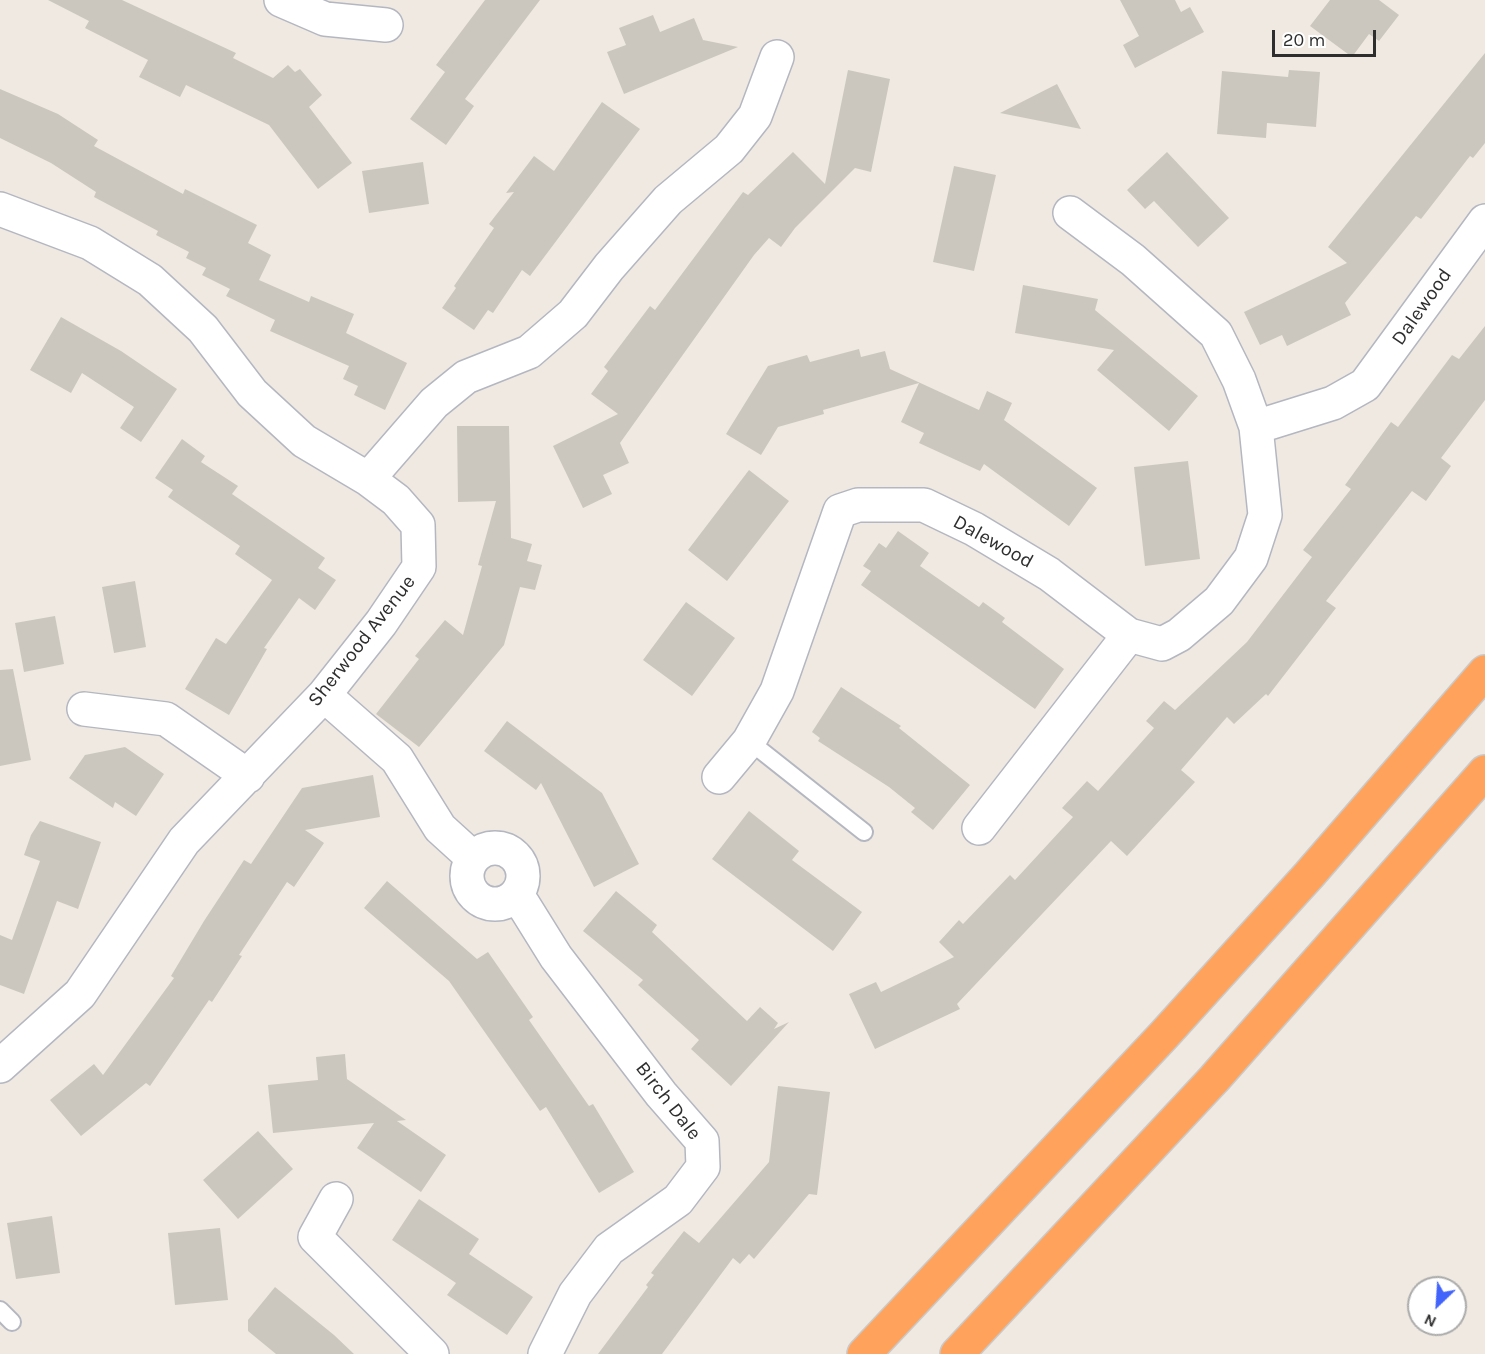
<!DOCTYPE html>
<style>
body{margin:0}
#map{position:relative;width:1485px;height:1354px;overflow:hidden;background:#efe9e1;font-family:Karla,sans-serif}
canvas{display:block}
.north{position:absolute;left:1407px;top:1276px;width:60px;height:60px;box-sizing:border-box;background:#fff;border:2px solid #ababab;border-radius:50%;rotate:205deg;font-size:16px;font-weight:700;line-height:24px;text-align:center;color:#2e2e2e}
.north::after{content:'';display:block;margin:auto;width:21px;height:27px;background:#4264fb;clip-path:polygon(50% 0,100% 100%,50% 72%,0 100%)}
.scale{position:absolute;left:1272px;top:30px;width:104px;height:27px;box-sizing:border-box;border:3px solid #2e2e2e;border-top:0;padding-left:8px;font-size:18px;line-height:21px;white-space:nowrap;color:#2e2e2e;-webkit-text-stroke:4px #fff;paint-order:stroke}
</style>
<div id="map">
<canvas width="1485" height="1354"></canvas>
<div class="north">N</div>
<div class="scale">20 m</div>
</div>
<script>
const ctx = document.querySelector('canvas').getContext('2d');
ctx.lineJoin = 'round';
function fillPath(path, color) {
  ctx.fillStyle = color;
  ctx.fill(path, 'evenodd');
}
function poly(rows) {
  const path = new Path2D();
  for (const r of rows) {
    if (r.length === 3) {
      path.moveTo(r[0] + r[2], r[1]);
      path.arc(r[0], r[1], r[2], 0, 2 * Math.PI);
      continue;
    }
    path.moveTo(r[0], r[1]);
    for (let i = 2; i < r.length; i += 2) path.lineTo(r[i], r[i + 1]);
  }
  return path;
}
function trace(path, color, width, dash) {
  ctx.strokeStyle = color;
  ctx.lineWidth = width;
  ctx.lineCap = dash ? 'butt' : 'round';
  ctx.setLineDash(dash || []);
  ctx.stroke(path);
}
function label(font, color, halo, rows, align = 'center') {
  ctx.font = font + ' Karla,sans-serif';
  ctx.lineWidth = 5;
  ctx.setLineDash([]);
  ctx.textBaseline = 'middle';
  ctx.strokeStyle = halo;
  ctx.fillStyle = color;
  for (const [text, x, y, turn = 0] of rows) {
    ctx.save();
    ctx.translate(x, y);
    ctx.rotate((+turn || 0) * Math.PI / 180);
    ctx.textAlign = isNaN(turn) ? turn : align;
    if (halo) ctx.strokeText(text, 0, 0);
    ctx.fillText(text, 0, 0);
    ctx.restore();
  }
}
fillPath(poly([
 [48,0,122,0,236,53,233,58,273,78,288,65,295,72,300,69,322,95,309,107,352,163,318,189,269,125,186,85,180,97,139,77,148,60,85,28,89,21],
 [485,0,540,0,465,99,474,106,446,145,410,119,445,72,436,65],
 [1120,0,1175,0,1181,12,1190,7,1204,32,1135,68,1123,45,1139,36],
 [1330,0,1379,0,1399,15,1379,41,1369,34,1352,57,1310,26],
 [653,15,660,32,694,18,703,40,738,47,624,94,607,52,626,45,619,28],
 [1485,53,1485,143,1473,158,1470,156,1421,219,1416,216,1345,303,1351,315,1287,346,1282,335,1260,345,1244,312,1347,263,1328,247],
 [848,70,890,79,871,172,855,168,795,228,781,247,769,238,754,255,620,443,629,463,603,475,612,494,583,508,553,446,618,414,591,394,608,371,604,367,650,306,655,310,743,192,748,195,793,152,825,184],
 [1289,70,1320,72,1316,127,1267,123,1266,138,1217,134,1222,71,1288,77],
 [1057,84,1081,129,1000,113],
 [0,89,58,114,98,140,94,146,183,194,185,189,257,225,248,243,271,255,259,280,309,302,311,296,354,314,346,333,407,363,385,410,354,395,358,386,343,379,349,366,270,331,275,320,226,296,230,289,202,275,206,268,186,258,189,252,156,235,158,231,94,197,96,192,51,163,0,138],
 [602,102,640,129,530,276,522,270,493,313,488,310,474,330,442,308,456,288,454,286,494,228,489,224,514,192,506,193,534,156,554,171],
 [1167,152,1229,218,1198,247,1154,201,1145,209,1127,190],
 [423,162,429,204,369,213,362,171],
 [954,166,996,175,974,271,933,262],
 [1023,285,1098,299,1095,310,1198,396,1169,431,1097,370,1114,350,1015,333],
 [61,317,121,351,177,389,141,442,120,428,134,407,82,373,71,393,30,370],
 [1485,326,1485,400,1441,458,1451,466,1426,501,1412,491,1326,601,1336,608,1268,696,1266,694,1234,724,1227,717,1181,770,1195,782,1127,856,1111,841,957,1004,960,1009,875,1049,849,994,876,982,881,992,954,957,939,942,959,920,963,924,1010,875,1015,880,1073,817,1062,808,1087,781,1098,791,1154,728,1146,721,1164,701,1175,710,1247,642,1312,557,1303,550,1351,489,1345,485,1391,422,1398,427,1452,355,1459,359],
 [859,349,861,357,885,351,890,369,979,410,987,391,1012,403,1004,420,1097,488,1069,526,984,464,980,471,919,443,924,433,901,422,919,383,823,410,824,414,778,427,761,455,726,434,768,366,807,355,810,362],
 [457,426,509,426,511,538,532,544,527,561,542,565,535,590,520,587,504,645,419,747,376,714,419,659,415,656,445,620,463,635,482,566,478,565,496,501,458,502],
 [182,439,205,456,201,462,238,486,232,494,325,558,318,568,336,580,315,610,299,598,264,648,267,649,229,715,185,689,216,638,226,644,272,580,235,554,240,546,168,497,173,490,155,478],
 [1188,461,1200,559,1145,566,1134,467],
 [749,470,789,501,727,581,688,550],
 [898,531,929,553,920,566,979,607,983,602,1005,618,1002,622,1064,669,1035,709,861,585,871,571,863,566,879,543,886,548],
 [135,581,146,647,114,653,102,587],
 [686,602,735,638,692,696,643,660],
 [55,616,64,664,24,672,15,623],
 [13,669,31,760,0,766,0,670],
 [841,687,901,726,899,728,970,785,933,830,911,812,915,808,889,787,818,741,820,738,812,732],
 [507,721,602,793,639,864,594,887,541,783,536,790,484,751],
 [125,747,164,774,136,816,115,802,113,808,69,778,85,755],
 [373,775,380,817,305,830,324,843,294,887,287,882,239,955,242,956,212,1002,209,1000,150,1086,146,1083,81,1136,50,1100,94,1064,103,1075,174,978,171,976,204,921,244,860,251,864,302,788],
 [749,811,799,851,792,860,862,912,833,951,712,859],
 [40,821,101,842,78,909,57,901,24,994,0,985,0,935,12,940,40,861,24,855,31,835],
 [387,881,477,959,488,952,533,1017,529,1020,589,1106,593,1104,634,1172,599,1193,546,1107,540,1111,449,981,364,908],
 [616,891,657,925,652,932,747,1021,760,1007,778,1023,774,1029,789,1022,731,1086,691,1049,699,1040,638,985,643,980,583,931],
 [345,1054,347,1079,406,1120,397,1121,446,1155,421,1192,357,1148,374,1123,273,1133,268,1085,318,1080,316,1057],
 [778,1086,830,1092,817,1195,809,1194,754,1259,749,1254,740,1264,733,1258,662,1354,598,1354,648,1287,646,1285,654,1275,651,1273,684,1231,699,1243,769,1162],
 [258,1131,293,1169,238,1219,203,1180],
 [419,1199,479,1239,469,1254,533,1297,507,1335,447,1295,456,1283,392,1240],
 [52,1216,60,1273,16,1279,7,1223],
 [220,1228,228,1300,175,1305,168,1233],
 [275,1287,334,1335,354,1354,276,1354,248,1331,248,1320]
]), '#cbc7bf');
const lane = poly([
 [749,741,864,832],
 [0,1310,12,1322]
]);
const street = poly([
 [281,0,325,19,386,25],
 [0,209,90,243,150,280,203,329,252,393,304,441,368,479,396,500,418,525,419,567,381,623,324,695,184,841,80,994,0,1066],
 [1256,427,1333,403,1365,385,1485,221],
 [368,479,434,403,466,377,529,352,573,314,609,267,668,200,729,149,755,116,777,57],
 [324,695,397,759,440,828,473,858],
 [84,709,166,719,248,776],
 [719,777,749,741,777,691,840,511,858,505,924,505,974,529,1049,574,1129,635,1162,644,1179,635,1219,601,1251,558,1265,515,1256,427,1239,380,1216,334,1133,260,1070,213],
 [979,828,1129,635],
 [495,876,28],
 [515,897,523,904,556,957,661,1094,702,1141,703,1167,678,1200,609,1249,575,1294,545,1354],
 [336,1199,315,1237,432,1354]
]);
const highway = poly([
 [864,1354,1163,1036,1309,875,1485,672],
 [957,1354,1214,1079,1485,772]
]);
trace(lane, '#b4b7c1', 20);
trace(street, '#b4b7c1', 36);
trace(highway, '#c9c9c9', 36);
trace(lane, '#fff', 16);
trace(street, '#fff', 33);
trace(highway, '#ffa35c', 33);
label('20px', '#2e2e2e', '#fff', [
 ["Dalewood",1422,307,-55],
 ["Dalewood",993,542,29],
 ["Sherwood Avenue",362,641,-52],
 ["Birch Dale",668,1101,52]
]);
</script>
